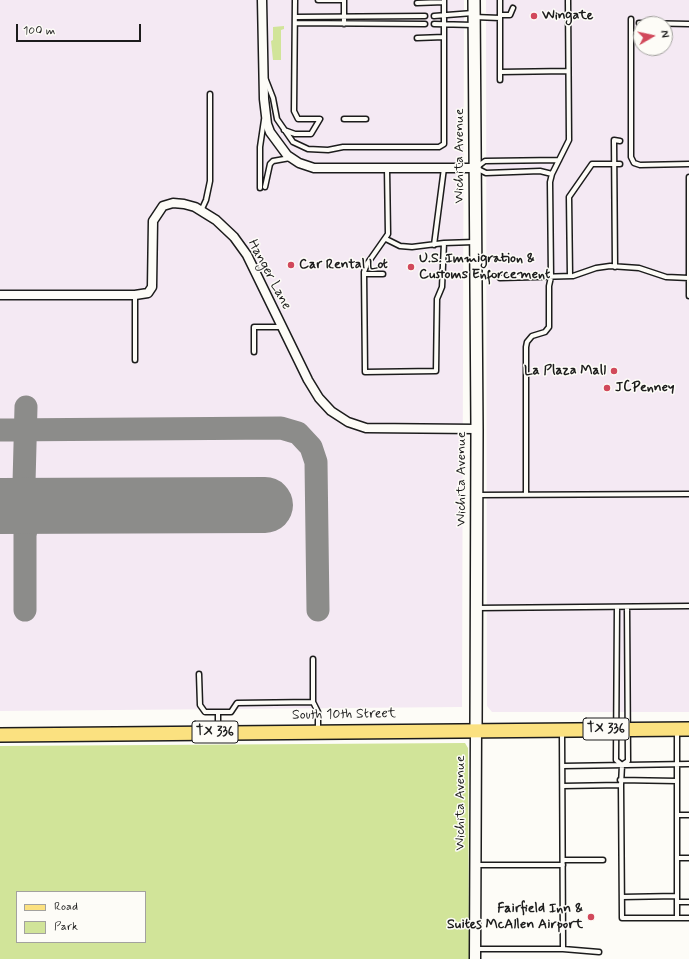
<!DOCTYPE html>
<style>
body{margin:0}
#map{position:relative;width:689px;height:959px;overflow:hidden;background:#fdfcf7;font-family:Mynerve,sans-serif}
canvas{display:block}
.legend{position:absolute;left:16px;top:891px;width:130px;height:52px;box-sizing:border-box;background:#fdfcf7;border:1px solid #a3a29f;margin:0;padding:5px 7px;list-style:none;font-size:12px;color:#1c1c1c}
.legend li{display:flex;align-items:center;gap:8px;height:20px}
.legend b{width:20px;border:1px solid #a3a29f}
.north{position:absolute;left:633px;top:16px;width:40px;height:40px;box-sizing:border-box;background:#fdfcf7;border:1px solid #a3a29f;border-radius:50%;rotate:81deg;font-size:11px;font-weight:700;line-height:16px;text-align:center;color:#1c1c1c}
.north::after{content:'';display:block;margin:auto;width:14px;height:18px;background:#d1495b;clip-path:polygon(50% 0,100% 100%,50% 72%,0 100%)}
.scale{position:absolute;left:16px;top:24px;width:125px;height:18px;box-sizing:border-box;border:2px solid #1c1c1c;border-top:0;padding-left:5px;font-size:12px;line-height:14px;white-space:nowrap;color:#1c1c1c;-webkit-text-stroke:3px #fdfcf7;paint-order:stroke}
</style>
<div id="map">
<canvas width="689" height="959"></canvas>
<ul class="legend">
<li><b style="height:5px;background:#fbe180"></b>Road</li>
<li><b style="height:11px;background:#d1e499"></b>Park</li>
</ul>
<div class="north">N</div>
<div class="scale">100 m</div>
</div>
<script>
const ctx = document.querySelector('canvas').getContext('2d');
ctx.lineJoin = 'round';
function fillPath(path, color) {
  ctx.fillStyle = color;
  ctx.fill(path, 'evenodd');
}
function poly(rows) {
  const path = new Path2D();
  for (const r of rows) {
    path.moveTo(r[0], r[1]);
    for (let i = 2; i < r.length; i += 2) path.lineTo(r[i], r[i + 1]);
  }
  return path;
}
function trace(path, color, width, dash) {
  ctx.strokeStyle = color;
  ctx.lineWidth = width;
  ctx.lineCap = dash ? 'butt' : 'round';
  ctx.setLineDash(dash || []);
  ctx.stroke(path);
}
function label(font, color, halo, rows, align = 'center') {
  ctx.font = font + ' Mynerve,sans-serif';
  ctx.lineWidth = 3;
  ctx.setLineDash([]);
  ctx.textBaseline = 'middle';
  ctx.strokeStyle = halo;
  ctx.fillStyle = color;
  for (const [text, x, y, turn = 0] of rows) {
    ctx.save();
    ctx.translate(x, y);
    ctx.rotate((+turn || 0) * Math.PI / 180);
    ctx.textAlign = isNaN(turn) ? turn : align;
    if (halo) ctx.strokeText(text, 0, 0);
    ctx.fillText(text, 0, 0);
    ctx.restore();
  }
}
fillPath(poly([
 [0,0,464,0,462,707,0,711],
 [486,0,689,0,689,712,492,712,487,706],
 [641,24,665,24,665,48,641,48]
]), '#f4e9f3');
fillPath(poly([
 [284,26,284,29,281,30,281,60,273,60,271,41,273,40,273,27],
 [465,743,468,748,469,959,0,959,0,746],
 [17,892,145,892,145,942,17,942]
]), '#d1e499');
trace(poly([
 [0,430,281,428,298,433,311,447,316,462,318,610],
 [0,504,15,498,24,483,26,407],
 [0,507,15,514,22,522,25,531,25,610],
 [25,535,27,525,35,515,42,510,57,506]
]), '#8c8c8a', 23);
trace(poly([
 [0,506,265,505]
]), '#8c8c8a', 56);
const service = poly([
 [318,0,344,0],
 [344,0,344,24],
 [500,0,500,80],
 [417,3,444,2],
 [500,15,510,15,513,8],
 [434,16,473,13],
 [295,17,425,16],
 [474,17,500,18],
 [631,19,631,157,634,163,640,165,689,164],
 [295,23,425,24],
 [639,23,689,24],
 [434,24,473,25],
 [417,38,444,37],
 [500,72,568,71],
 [266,80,273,98,277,119,293,142,308,149,328,150,343,147,439,147,444,144,444,0],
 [344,119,366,119],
 [284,130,295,134,311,134,320,119,298,119,294,111,295,0],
 [477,167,485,161,559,160],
 [476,168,486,173,540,171,552,174],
 [387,169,388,234,367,264,364,272,365,372,436,371,437,299,442,287,444,243],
 [689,177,689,296],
 [265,187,270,164,273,161,290,158],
 [260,188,260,147,264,120],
 [201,211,206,200,210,181,210,94],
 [386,239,400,246,412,247,444,243,474,242],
 [434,245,444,168],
 [615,267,614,140,620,141],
 [364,274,383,274],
 [570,276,569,197,592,164,620,164],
 [500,278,573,276,596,268,610,266,639,268,666,277,689,278],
 [254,352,254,327,281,327],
 [135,360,135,295],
 [477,495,689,494],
 [526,495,526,347,527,342,532,336,545,332,549,327,549,286,551,277,550,182,552,174,569,140,568,0],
 [617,607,616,760,622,765],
 [477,608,689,606],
 [313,659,313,702,318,712,318,731],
 [199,674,200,705,205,712,231,712,237,703,313,702],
 [218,712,218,731],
 [677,731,677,918],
 [562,732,563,949],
 [622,765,628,761,627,607],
 [563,766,689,764],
 [620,780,677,781],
 [621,785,622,918,689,918],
 [563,786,621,785,622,765],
 [677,815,689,815],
 [677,858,689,858],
 [563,860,603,860],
 [476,865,563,865],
 [622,897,677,896],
 [677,902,689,902],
 [476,949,563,949,599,952]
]);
const minor = poly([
 [262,0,264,99,267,124,270,132,287,155,299,163,314,168,475,168],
 [0,295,135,295,148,293,152,287,153,221,163,206,173,203,184,204,195,207,216,220,234,237,247,255,308,380,319,398,331,411,348,422,366,428,477,429]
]);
const tertiary = poly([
 [475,959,476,730]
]);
const secondary = poly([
 [474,0,477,429,476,730]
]);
const primary = poly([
 [0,735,689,729]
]);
trace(service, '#1c1c1c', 7);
trace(minor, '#1c1c1c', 11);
trace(tertiary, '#1c1c1c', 13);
trace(secondary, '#1c1c1c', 14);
trace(primary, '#1c1c1c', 16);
trace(service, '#fdfcf7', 4);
trace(minor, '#fdfcf7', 8);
trace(tertiary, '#fdfcf7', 10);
trace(secondary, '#fdfcf7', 11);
trace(primary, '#fbe180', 13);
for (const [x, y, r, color] of [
 [534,16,4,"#d1495b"],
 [291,265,4,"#d1495b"],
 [411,267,4,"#d1495b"],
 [614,371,4,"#d1495b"],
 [607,388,4,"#d1495b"],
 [591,917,4,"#d1495b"]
]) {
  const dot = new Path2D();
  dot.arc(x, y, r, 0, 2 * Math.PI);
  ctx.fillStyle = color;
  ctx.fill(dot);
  trace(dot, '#fdfcf7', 1.5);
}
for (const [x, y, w] of [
 [606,729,46],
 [215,732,46]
]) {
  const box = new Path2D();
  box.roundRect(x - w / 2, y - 11, w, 22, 3);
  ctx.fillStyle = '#fdfcf7';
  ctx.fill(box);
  trace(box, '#1c1c1c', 1);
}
label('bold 13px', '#1c1c1c', null, [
 ["TX 336",606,729],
 ["TX 336",215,732]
]);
label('bold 14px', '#1c1c1c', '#fdfcf7', [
 ["Wingate",542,16],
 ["U.S. Immigration &",419,259],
 ["Customs Enforcement",419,275],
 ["Car Rental Lot",299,265],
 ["La Plaza Mall",606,371,"right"],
 ["JCPenney",615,388],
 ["Fairfield Inn &",583,909,"right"],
 ["Suites McAllen Airport",583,925,"right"]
], 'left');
label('14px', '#1c1c1c', '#fdfcf7', [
 ["Wichita Avenue",460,156,-90],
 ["Hanger Lane",269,275,62],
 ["Wichita Avenue",462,479,-90],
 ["South 10th Street",344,715,-1],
 ["Wichita Avenue",461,803,-90]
]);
</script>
